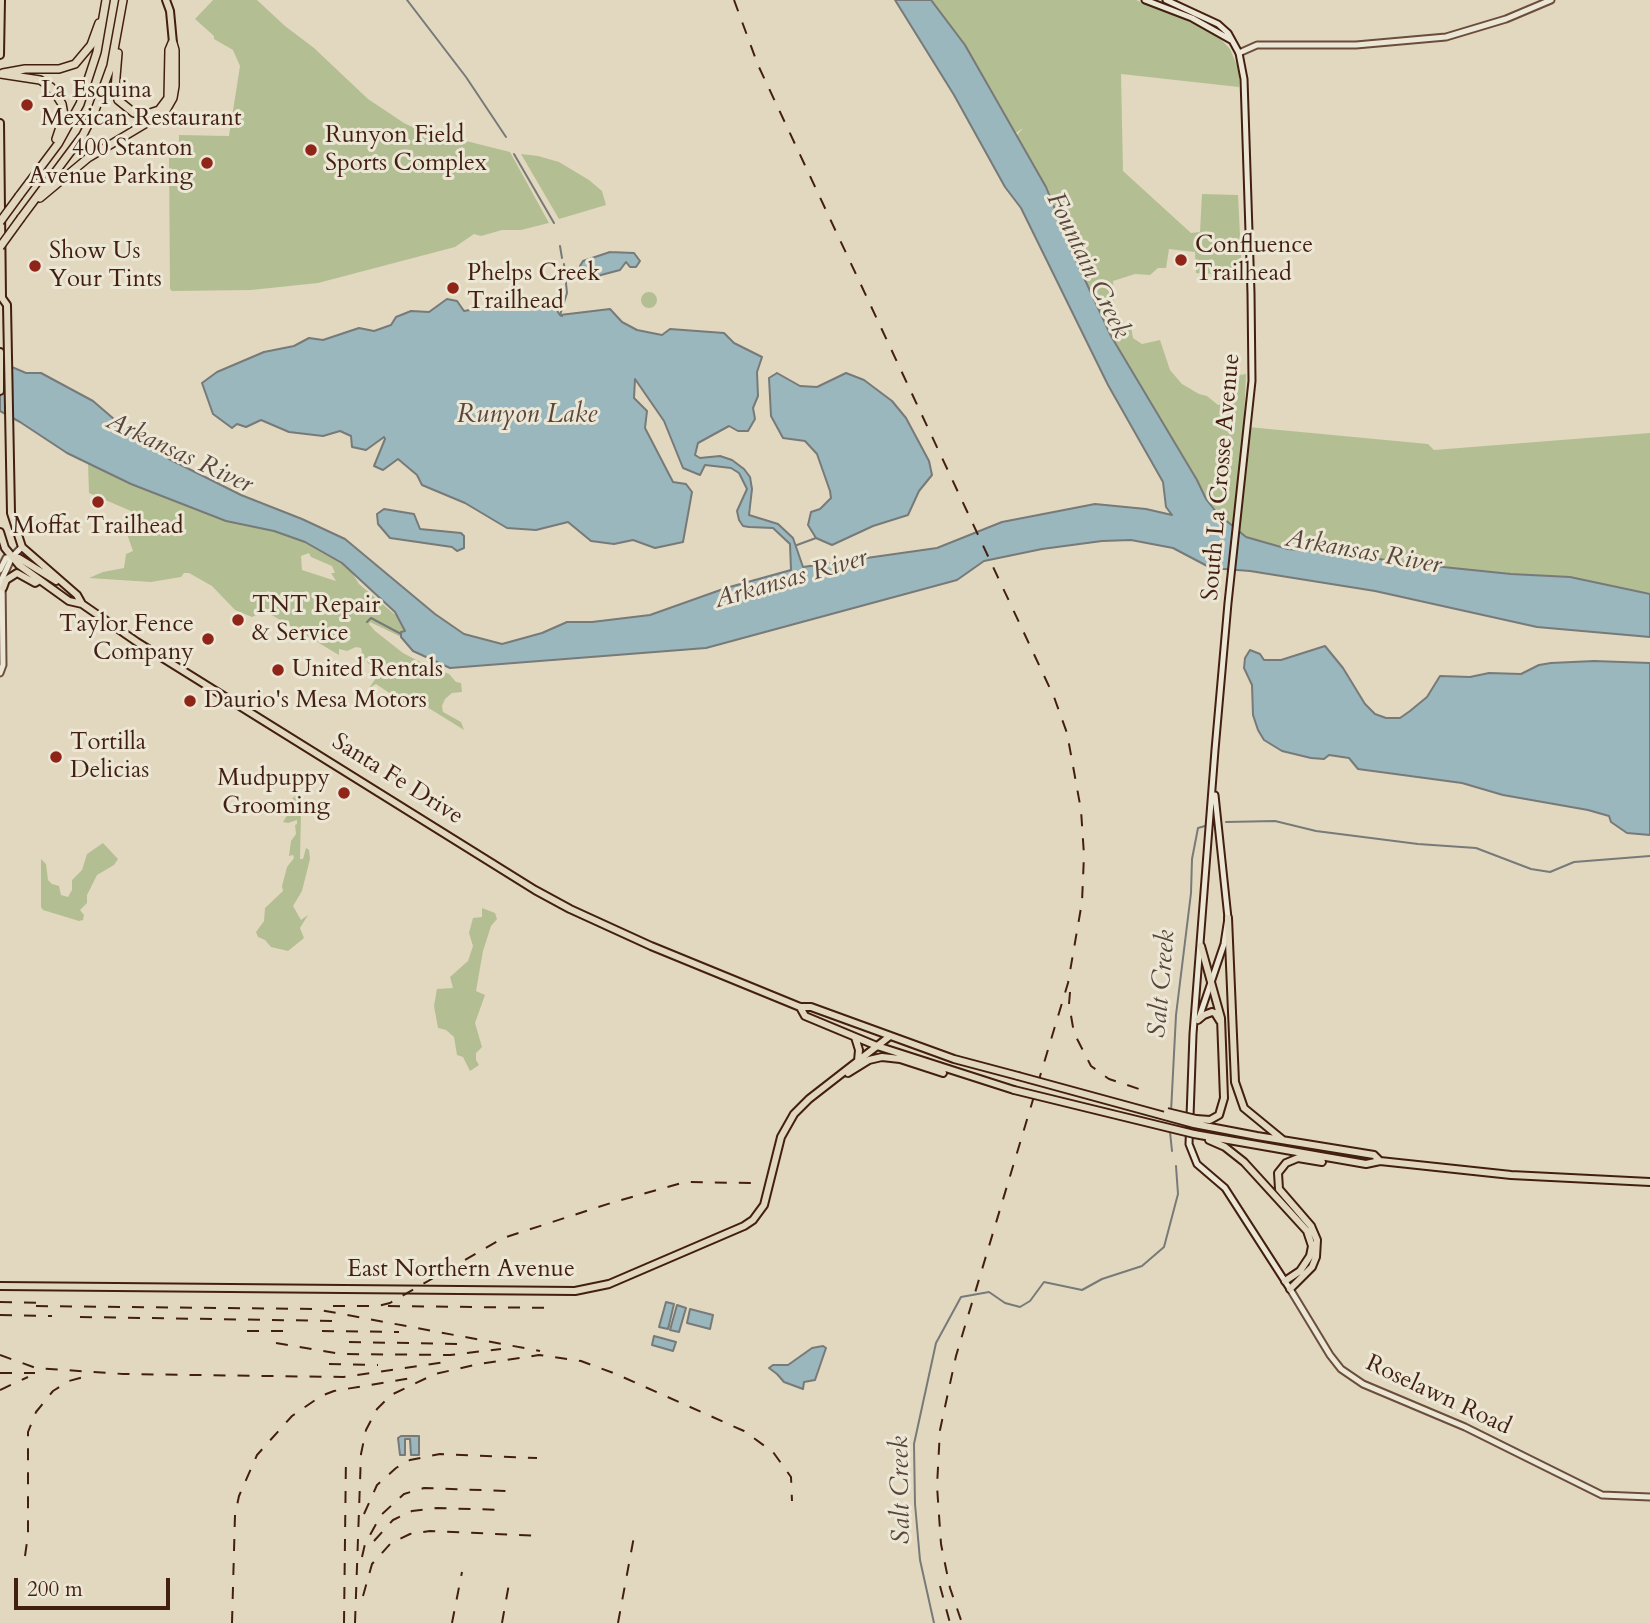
<!DOCTYPE html>
<style>
body{margin:0}
#map{position:relative;width:1650px;height:1623px;overflow:hidden;background:#e2d8bf;font-family:Cardo,serif}
canvas{display:block}
.scale{position:absolute;left:14px;top:1578px;width:156px;height:32px;box-sizing:border-box;border:4px solid #431f11;border-top:0;padding-left:9px;font-size:21px;line-height:24px;white-space:nowrap;color:#431f11;-webkit-text-stroke:5px #ece6d5;paint-order:stroke}
</style>
<div id="map">
<canvas width="1650" height="1623"></canvas>
<div class="scale">200 m</div>
</div>
<script>
const ctx = document.querySelector('canvas').getContext('2d');
ctx.lineJoin = 'round';
function fillPath(path, color) {
  ctx.fillStyle = color;
  ctx.fill(path, 'evenodd');
}
function poly(rows) {
  const path = new Path2D();
  for (const r of rows) {
    if (r.length === 3) {
      path.moveTo(r[0] + r[2], r[1]);
      path.arc(r[0], r[1], r[2], 0, 2 * Math.PI);
      continue;
    }
    path.moveTo(r[0], r[1]);
    for (let i = 2; i < r.length; i += 2) path.lineTo(r[i], r[i + 1]);
  }
  return path;
}
function trace(path, color, width, dash) {
  ctx.strokeStyle = color;
  ctx.lineWidth = width;
  ctx.lineCap = dash ? 'butt' : 'round';
  ctx.setLineDash(dash || []);
  ctx.stroke(path);
}
function label(font, color, halo, rows, align = 'center') {
  ctx.font = font + ' Cardo,serif';
  ctx.lineWidth = 6;
  ctx.setLineDash([]);
  ctx.textBaseline = 'middle';
  ctx.strokeStyle = halo;
  ctx.fillStyle = color;
  for (const [text, x, y, turn = 0] of rows) {
    ctx.save();
    ctx.translate(x, y);
    ctx.rotate((+turn || 0) * Math.PI / 180);
    ctx.textAlign = isNaN(turn) ? turn : align;
    if (halo) ctx.strokeText(text, 0, 0);
    ctx.fillText(text, 0, 0);
    ctx.restore();
  }
}
fillPath(poly([
 [213,0,257,0,285,26,314,48,368,99,404,123,445,143,466,141,510,152,549,223,521,230,502,230,481,236,474,234,455,247,318,283,251,290,172,291,170,289,169,158,179,158,179,135,229,136,240,66,233,50,214,39,214,36,195,19],
 [931,0,1136,0,1214,32,1230,49,1239,70,1239,87,1121,74,1123,171,1191,233,1200,232,1202,194,1238,195,1242,275,1196,273,1195,252,1169,249,1166,268,1158,268,1150,275,1135,274,1113,281,1115,318,1131,327,1133,338,1142,344,1160,340,1170,370,1182,384,1199,394,1207,396,1218,405,1225,404,1239,375,1246,374,1244,422,1248,427,1428,444,1434,450,1650,433,1650,594,1570,577,1511,574,1404,563,1342,553,1288,549,1246,537,1217,513,1206,499,1197,480,1111,336,1073,254,1046,187,1017,135,1023,128,1016,133,965,45],
 [521,154,538,156,559,162,589,180,602,191,606,205,559,219],
 [649,300,8],
 [88,463,131,484,226,521,274,531,305,542,342,563,351,571,359,584,400,619,405,632,401,632,401,637,370,622,369,624,375,631,403,653,422,663,449,674,456,682,461,683,462,692,452,693,445,699,442,706,443,712,461,722,464,730,427,707,418,703,407,705,376,684,369,688,376,678,374,675,379,676,384,671,376,660,370,665,367,662,368,658,365,658,364,663,358,660,356,657,362,652,361,648,356,647,347,651,339,649,339,655,265,611,252,617,235,610,212,586,189,573,184,573,181,577,151,582,89,578,103,572,124,568,126,554,133,551,125,528,131,522,131,511,89,493],
 [309,553,311,557,332,566,335,573,331,573,336,581,302,570,301,556],
 [297,794,303,801,304,810,301,813,300,859,303,859,306,848,309,850,310,859,302,891,293,906,301,920,308,915,300,928,304,938,288,951,271,947,265,940,258,937,256,932,264,921,265,908,283,891,282,886,287,867,294,858,293,855,289,856,291,841,296,834,295,825,297,824,297,820,288,823,283,822,289,812,290,801],
 [103,843,118,859,114,865,97,875,87,895,87,903,80,910,84,915,83,920,79,921,43,910,41,907,41,859,46,864,48,880,52,884,59,886,61,895,68,897,72,890,72,880,82,870,87,854],
 [482,908,495,913,497,919,491,926,483,951,476,991,485,995,475,1023,482,1047,476,1053,476,1060,479,1065,470,1071,463,1057,457,1055,454,1037,446,1030,438,1028,434,1006,437,989,453,988,450,977,468,961,473,946,469,933,473,918,482,917]
]), '#b3bf92');
const water = poly([
 [895,0,931,0,965,45,1046,187,1073,254,1111,336,1197,480,1206,499,1217,513,1246,537,1288,549,1342,553,1404,563,1511,574,1570,577,1650,594,1650,637,1537,627,1375,591,1250,571,1211,568,1173,548,1131,540,1102,541,1042,549,984,561,957,580,706,648,450,668,413,651,401,637,401,632,405,631,395,612,342,563,305,542,274,531,226,521,131,484,67,453,20,422,0,411,0,362,26,373,41,373,93,401,129,432,169,459,241,495,302,519,345,539,435,614,464,634,502,644,542,633,567,622,592,622,650,615,726,588,791,570,790,544,773,528,749,527,743,526,739,520,737,511,747,489,739,473,731,468,705,465,700,475,683,468,664,421,635,379,634,398,647,411,645,428,673,482,686,484,692,492,683,542,655,548,633,540,614,544,591,541,568,522,536,530,507,528,465,503,422,485,417,475,398,459,383,470,374,466,385,439,384,437,366,450,352,447,351,436,340,431,323,436,289,432,261,420,246,427,237,424,232,428,213,414,202,383,217,372,264,352,294,346,309,338,323,340,359,328,374,331,391,325,396,317,411,311,429,312,447,299,457,301,464,311,498,305,502,310,507,306,527,303,552,303,560,315,610,309,622,322,637,330,662,335,670,329,724,333,734,343,762,357,757,372,758,396,753,408,755,419,748,431,738,431,729,426,698,443,695,455,700,458,720,456,732,460,744,469,750,477,752,489,749,515,778,524,793,538,803,567,937,548,1002,522,1095,504,1146,509,1172,515,1166,507,1163,482,1108,385,1021,208,1005,187,954,95,895,0],
 [610,252,634,253,640,261,636,267,630,267,626,262,620,270,601,275,594,280,586,281,579,278,580,266,583,261,610,252],
 [777,373,800,386,817,387,846,373,864,380,892,401,906,418,929,461,932,475,919,491,908,515,873,526,832,545,816,538,808,525,811,512,820,509,831,498,830,491,817,454,805,441,783,438,771,416,769,378,777,373],
 [384,509,414,514,420,529,461,533,464,536,464,548,457,551,452,547,390,538,378,524,377,514,384,509],
 [1325,646,1343,668,1365,704,1375,714,1386,718,1400,718,1410,711,1427,697,1440,676,1470,677,1489,673,1521,674,1539,665,1551,663,1594,661,1650,663,1650,835,1627,833,1611,822,1609,816,1588,810,1503,795,1462,783,1358,769,1349,758,1329,755,1324,759,1311,758,1282,751,1264,740,1258,730,1253,715,1252,685,1244,668,1245,658,1250,650,1260,654,1264,660,1281,660,1325,646],
 [666,1302,674,1304,668,1329,659,1327,666,1302],
 [677,1305,686,1308,679,1332,670,1330,677,1305],
 [690,1309,713,1315,710,1329,687,1323,690,1309],
 [654,1336,676,1342,673,1351,652,1345,654,1336],
 [823,1346,826,1348,815,1380,804,1382,803,1389,784,1382,777,1374,769,1368,773,1365,788,1365,812,1348,823,1346],
 [401,1436,419,1436,419,1455,411,1455,410,1439,405,1439,405,1455,400,1455,398,1438,401,1436]
]);
fillPath(water, '#9ab7bd');
trace(water, '#777a78', 2);
trace(poly([
 [407,0,466,77,506,137],
 [514,154,554,223],
 [560,246,562,258],
 [562,316,560,315,567,293,564,264],
 [797,545,816,538],
 [367,622,371,618,401,634],
 [1226,822,1275,821,1316,831,1418,844,1476,848,1531,869,1550,872,1574,862,1650,856],
 [1171,1112,1176,1015,1191,893,1192,859,1198,828,1205,826],
 [1170,1132,1172,1151],
 [934,1623,920,1560,915,1504,914,1444,936,1343,961,1297,989,1292,1005,1303,1020,1307,1030,1301,1044,1282,1082,1290,1102,1279,1142,1266,1164,1247,1178,1194,1176,1166]
]), '#777a78', 2);
const tertiary = poly([
 [1239,53,1257,45,1356,45,1446,37,1506,19,1551,0],
 [0,570,6,558,12,557,22,547],
 [0,673,3,665,2,579,12,557],
 [1290,1289,1330,1355,1341,1369,1363,1384,1465,1427,1602,1495,1650,1497]
]);
const secondary = poly([
 [1145,0,1192,18,1231,40],
 [1166,0,1218,24,1228,33,1239,53,1244,79,1251,293,1252,381,1228,603,1215,750,1193,1034,1189,1144,1197,1164,1225,1188,1290,1289],
 [1199,1018,1224,944,1228,918,1215,795]
]);
const primary = poly([
 [166,0,170,11,173,43],
 [0,55,1,0],
 [0,123,2,298,7,305,11,513,22,547,77,595,82,604],
 [0,352,0,391],
 [0,532,5,548,19,565,69,601,82,604,137,642,535,890,570,909,651,946,800,1007,811,1007,954,1059,1018,1076],
 [12,557,19,558,56,581],
 [3,588,6,580,17,573,35,583,40,580],
 [1228,918,1235,1082,1244,1108,1283,1140],
 [800,1007,805,1016,877,1046,1014,1090],
 [1198,1020,1204,1015,1212,1012,1215,1013,1220,1021],
 [855,1037,859,1050,858,1061],
 [848,1073,869,1060,882,1057,900,1059,943,1073],
 [1196,1119,1210,1120,1219,1115,1224,1098,1221,1018,1201,946],
 [1194,1124,1257,1136,1374,1155,1380,1161],
 [1194,1134,1366,1164,1380,1161,1511,1175,1650,1182],
 [1209,1140,1225,1147,1244,1162,1307,1231,1312,1246,1310,1256,1300,1271,1285,1281],
 [0,1286,575,1291,609,1284,744,1226,753,1220,764,1205,781,1137,794,1114,809,1099,890,1036],
 [1290,1289,1312,1267,1316,1257,1317,1240,1311,1226,1279,1189,1278,1173,1286,1163,1298,1158,1322,1162]
]);
const motorway = poly([
 [118,53,115,89,118,100,134,113,147,114,159,110,168,98,169,50,172,43],
 [3,73,25,69,59,69,75,64,91,45,99,23],
 [0,74,40,80,51,87,62,104,64,115,56,139],
 [19,196,58,144,80,104,97,52,106,0],
 [40,198,88,158,165,112,173,98,175,86,175,50,173,43],
 [21,218,83,135,94,113,111,66,123,0]
]);
trace(tertiary, '#6b4d3c', 9);
trace(secondary, '#431f11', 9);
trace(primary, '#431f11', 10);
trace(motorway, '#431f11', 10);
trace(tertiary, '#ece6d5', 5);
trace(secondary, '#ece6d5', 5);
trace(primary, '#e2d8bf', 6);
trace(motorway, '#e2d8bf', 7);
trace(poly([
 [734,0,758,65,1054,697,1067,733,1081,810,1084,855,1082,902,1068,983,956,1356,940,1430,937,1486,941,1544,950,1588,962,1623],
 [1070,992,1069,1004,1074,1033,1091,1066,1109,1079,1139,1089],
 [0,1302,45,1303],
 [36,1306,315,1309,540,1351],
 [333,1306,378,1306,390,1303,503,1238,614,1202,685,1182,751,1183],
 [388,1306,556,1308],
 [0,1315,52,1316],
 [80,1317,339,1321],
 [247,1331,294,1331],
 [322,1331,399,1332],
 [349,1342,461,1344],
 [276,1343,341,1354,450,1355,501,1349],
 [0,1355,36,1368,123,1374,343,1377,452,1361],
 [329,1364,378,1365],
 [0,1373,35,1373],
 [0,1390,28,1377],
 [364,1514,377,1485,396,1468,410,1460,440,1454,537,1458],
 [374,1541,393,1520,412,1511,437,1508,504,1510],
 [25,1556,28,1535,28,1432,36,1412,53,1391,69,1381,87,1376],
 [362,1557,365,1544,381,1515,404,1494,424,1488,506,1491],
 [940,1586,950,1623],
 [363,1596,372,1564,391,1543,410,1534,430,1531,542,1536],
 [232,1623,235,1515,239,1496,257,1455,292,1416,321,1396,334,1391,417,1377],
 [344,1623,346,1455],
 [355,1623,361,1454,366,1430,377,1409,391,1395,435,1374,479,1364,539,1355,581,1361,616,1374,744,1431,773,1452,791,1477,792,1501],
 [452,1623,462,1572],
 [502,1623,510,1578],
 [618,1623,635,1531]
]), '#431f11', 2, [12, 12]);
const primaryBridge = poly([
 [1018,1076,1194,1124],
 [1014,1090,1194,1134],
 [1167,1112,1196,1119]
]);
const motorwayBridge = poly([
 [0,222,19,196],
 [0,247,21,218]
]);
trace(primaryBridge, '#431f11', 10, []);
trace(motorwayBridge, '#431f11', 10, []);
trace(primaryBridge, '#e2d8bf', 6);
trace(motorwayBridge, '#e2d8bf', 7);
for (const [x, y, r, color] of [
 [27,105,7,"#8f2418"],
 [311,150,7,"#8f2418"],
 [207,163,7,"#8f2418"],
 [1181,260,7,"#8f2418"],
 [35,266,7,"#8f2418"],
 [453,288,7,"#8f2418"],
 [98,502,7,"#8f2418"],
 [238,620,7,"#8f2418"],
 [208,639,7,"#8f2418"],
 [278,670,7,"#8f2418"],
 [190,701,7,"#8f2418"],
 [56,757,7,"#8f2418"],
 [344,793,7,"#8f2418"]
]) {
  const dot = new Path2D();
  dot.arc(x, y, r, 0, 2 * Math.PI);
  ctx.fillStyle = color;
  ctx.fill(dot);
  trace(dot, '#ece6d5', 2.5);
}
label('24px', '#431f11', '#ece6d5', [
 ["La Esquina",41,91],
 ["Mexican Restaurant",41,119],
 ["Runyon Field",325,136],
 ["Sports Complex",325,164],
 ["400 Stanton",193,149,"right"],
 ["Avenue Parking",193,177,"right"],
 ["Confluence",1195,246],
 ["Trailhead",1195,274],
 ["Show Us",49,252],
 ["Your Tints",49,280],
 ["Phelps Creek",467,274],
 ["Trailhead",467,302],
 ["Moffat Trailhead",98,527,"center"],
 ["TNT Repair",252,606],
 ["& Service",252,634],
 ["Taylor Fence",194,625,"right"],
 ["Company",194,653,"right"],
 ["United Rentals",292,670],
 ["Daurio's Mesa Motors",204,701],
 ["Tortilla",70,743],
 ["Delicias",70,771],
 ["Mudpuppy",330,779,"right"],
 ["Grooming",330,807,"right"]
], 'left');
label('24px', '#431f11', '#ece6d5', [
 ["South La Crosse Avenue",1222,477,-85],
 ["Santa Fe Drive",397,780,32],
 ["East Northern Avenue",461,1270],
 ["Roselawn Road",1438,1396,25]
]);
label('italic 26px', '#59453c', '#ece6d5', [
 ["Fountain Creek",1087,266,64],
 ["Runyon Lake",527,416],
 ["Arkansas River",179,454,25],
 ["Arkansas River",1363,553,10],
 ["Arkansas River",791,580,-16],
 ["Salt Creek",1163,984,-85],
 ["Salt Creek",902,1490,-91]
]);
</script>
